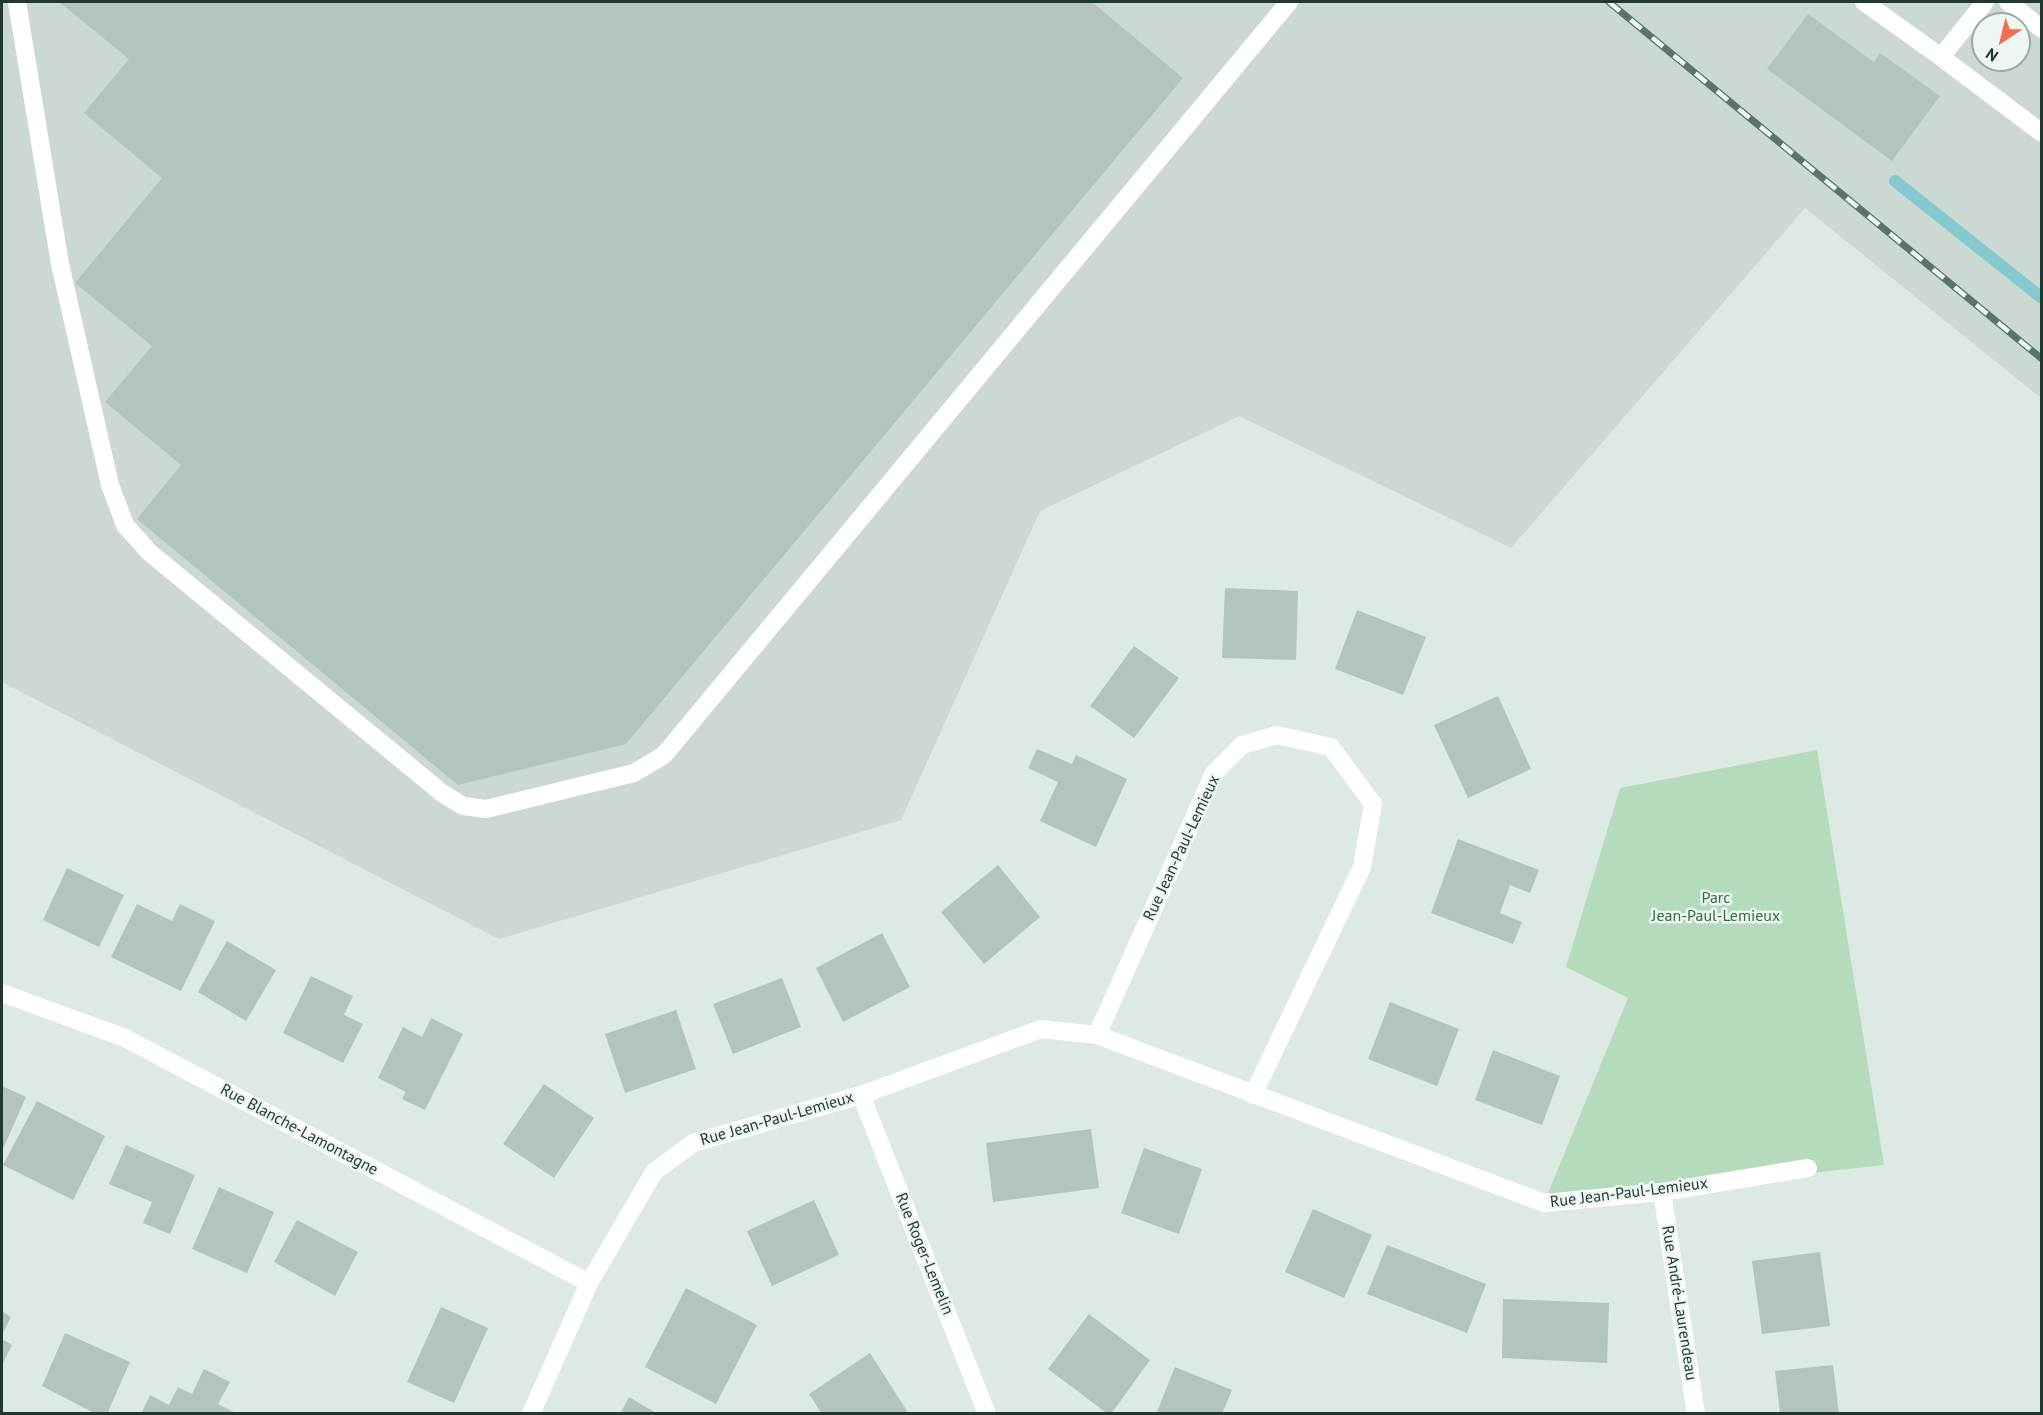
<!DOCTYPE html>
<meta charset="utf-8">
<style>
body{margin:0}
#map{position:relative;width:2043px;height:1415px;overflow:hidden;background:#dde9e3;font-family:"PT Sans",sans-serif}
canvas{display:block}
.frame{position:absolute;inset:0;border:3px solid #1f3830;pointer-events:none}
.north{position:absolute;left:1971px;top:12px;width:60px;height:60px;box-sizing:border-box;background:#edf6f1;border:2px solid #9baaa4;border-radius:50%;rotate:215deg;font-size:16px;font-weight:700;line-height:24px;text-align:center;color:#1f3830}
.north::after{content:'';display:block;margin:auto;width:21px;height:27px;background:#f26e52;clip-path:polygon(50% 0,100% 100%,50% 72%,0 100%)}
</style>
<div id="map">
<canvas width="2043" height="1415"></canvas>
<div class="frame"></div>
<div class="north">N</div>
</div>
<script>
const ctx = document.querySelector('canvas').getContext('2d');
ctx.lineJoin = 'round';
function fillPath(path, color) {
  ctx.fillStyle = color;
  ctx.fill(path, 'evenodd');
}
function poly(rows) {
  const path = new Path2D();
  for (const r of rows) {
    path.moveTo(r[0], r[1]);
    for (let i = 2; i < r.length; i += 2) path.lineTo(r[i], r[i + 1]);
  }
  return path;
}
function trace(path, color, width, dash) {
  ctx.strokeStyle = color;
  ctx.lineWidth = width;
  ctx.lineCap = dash ? 'butt' : 'round';
  ctx.setLineDash(dash || []);
  ctx.stroke(path);
}
function label(font, color, halo, rows, align = 'center') {
  ctx.font = font + ' "PT Sans",sans-serif';
  ctx.lineWidth = 5;
  ctx.setLineDash([]);
  ctx.textBaseline = 'middle';
  ctx.strokeStyle = halo;
  ctx.fillStyle = color;
  for (const [text, x, y, turn = 0] of rows) {
    ctx.save();
    ctx.translate(x, y);
    ctx.rotate((+turn || 0) * Math.PI / 180);
    ctx.textAlign = isNaN(turn) ? turn : align;
    if (halo) ctx.strokeText(text, 0, 0);
    ctx.fillText(text, 0, 0);
    ctx.restore();
  }
}
fillPath(poly([
 [2,2,2041,2,2041,398,1805,208,1511,548,1239,416,1040,511,901,820,499,939,2,682],
 [1983,24,2019,24,2019,60,1983,60]
]), '#cbd9d2');
fillPath(poly([
 [1817,750,1884,1165,1544,1203,1628,998,1566,967,1620,788]
]), '#b5dbbd');
trace(poly([
 [1895,181,2042,298]
]), '#84c9cf', 12);
fillPath(poly([
 [59,2,1092,2,1183,78,626,744,458,785,137,519,181,465,105,402,152,346,75,283,162,178,84,113,129,59],
 [1808,14,1874,62,1880,53,1940,96,1892,161,1767,69],
 [1225,588,1298,591,1296,660,1222,658],
 [1357,610,1426,637,1403,695,1335,669],
 [1134,646,1179,678,1134,738,1090,706],
 [1498,696,1531,769,1468,798,1434,725],
 [1037,749,1072,764,1076,755,1127,779,1096,847,1040,821,1058,782,1028,768],
 [1458,839,1539,870,1530,893,1510,885,1500,913,1522,922,1513,944,1431,913],
 [998,865,1040,917,984,964,941,912],
 [67,868,124,895,99,947,43,920],
 [137,904,172,921,180,904,215,921,181,991,111,957],
 [882,933,910,987,843,1022,816,968],
 [227,941,276,970,246,1021,198,992],
 [311,976,353,996,344,1015,363,1024,343,1063,283,1033],
 [782,978,801,1027,733,1054,713,1004],
 [1390,1002,1459,1029,1437,1086,1368,1059],
 [676,1010,696,1069,625,1093,605,1034],
 [431,1018,463,1034,425,1110,402,1099,406,1092,378,1078,403,1027,422,1037],
 [1493,1050,1560,1076,1542,1125,1475,1100],
 [544,1084,594,1118,554,1178,503,1144],
 [2,1086,26,1097,2,1151],
 [37,1101,105,1136,73,1200,3,1165],
 [1091,1129,1099,1188,993,1202,986,1143],
 [126,1145,195,1175,170,1234,143,1223,152,1202,109,1184],
 [1144,1148,1202,1169,1179,1234,1121,1213],
 [219,1187,274,1212,247,1273,192,1249],
 [814,1200,839,1255,772,1286,747,1231],
 [1313,1209,1372,1235,1344,1298,1285,1272],
 [297,1220,358,1252,335,1296,274,1262],
 [1387,1245,1486,1284,1467,1333,1367,1294],
 [1820,1252,1830,1326,1762,1334,1752,1261],
 [686,1288,757,1325,716,1404,645,1367],
 [1503,1299,1609,1303,1607,1363,1502,1358],
 [441,1307,488,1328,454,1403,407,1382],
 [2,1311,11,1317,2,1335],
 [1089,1314,1150,1360,1111,1414,1108,1414,1048,1369],
 [65,1333,130,1362,107,1414,96,1414,42,1386],
 [2,1339,12,1345,2,1365],
 [870,1353,907,1411,903,1414,822,1414,809,1394],
 [1833,1365,1839,1414,1780,1414,1775,1371],
 [1175,1367,1232,1390,1222,1414,1156,1414],
 [204,1369,230,1382,218,1404,238,1414,141,1414,150,1395,169,1405,178,1387,192,1394],
 [629,1397,658,1414,620,1414]
]), '#b3c4bc');
trace(poly([
 [17,2,60,264,110,485,125,525,149,552,442,793,463,806,486,809,634,773,664,755,1289,2],
 [1864,2,1941,57,2042,133],
 [2008,2,2042,29],
 [1941,57,1985,2],
 [2,993,125,1038,589,1283],
 [1097,1035,1214,773,1242,745,1277,735,1331,747,1373,804,1362,867,1253,1095],
 [861,1095,987,1414],
 [1662,1192,1696,1414],
 [531,1414,589,1283,654,1172,693,1143,861,1095,1041,1029,1097,1035,1544,1203,1662,1192,1808,1168]
]), '#fff', 18);
const rail = poly([
 [1609,2,2042,359]
]);
trace(rail, '#59746b', 7);
trace(rail, '#edf6f1', 4.5, [14]);
label('16px', '#1f3830', '#edf6f1', [
 ["Rue Jean-Paul-Lemieux",1182,848,-65],
 ["Rue Jean-Paul-Lemieux",777,1119,-16],
 ["Rue Blanche-Lamontagne",299,1130,28],
 ["Rue Jean-Paul-Lemieux",1629,1193,-7],
 ["Rue Roger-Lemelin",924,1254,68],
 ["Rue André-Laurendeau",1679,1303,81]
]);
label('16px', '#296f40', '#edf6f1', [
 ["Parc",1716,898],
 ["Jean-Paul-Lemieux",1716,916]
]);
</script>
